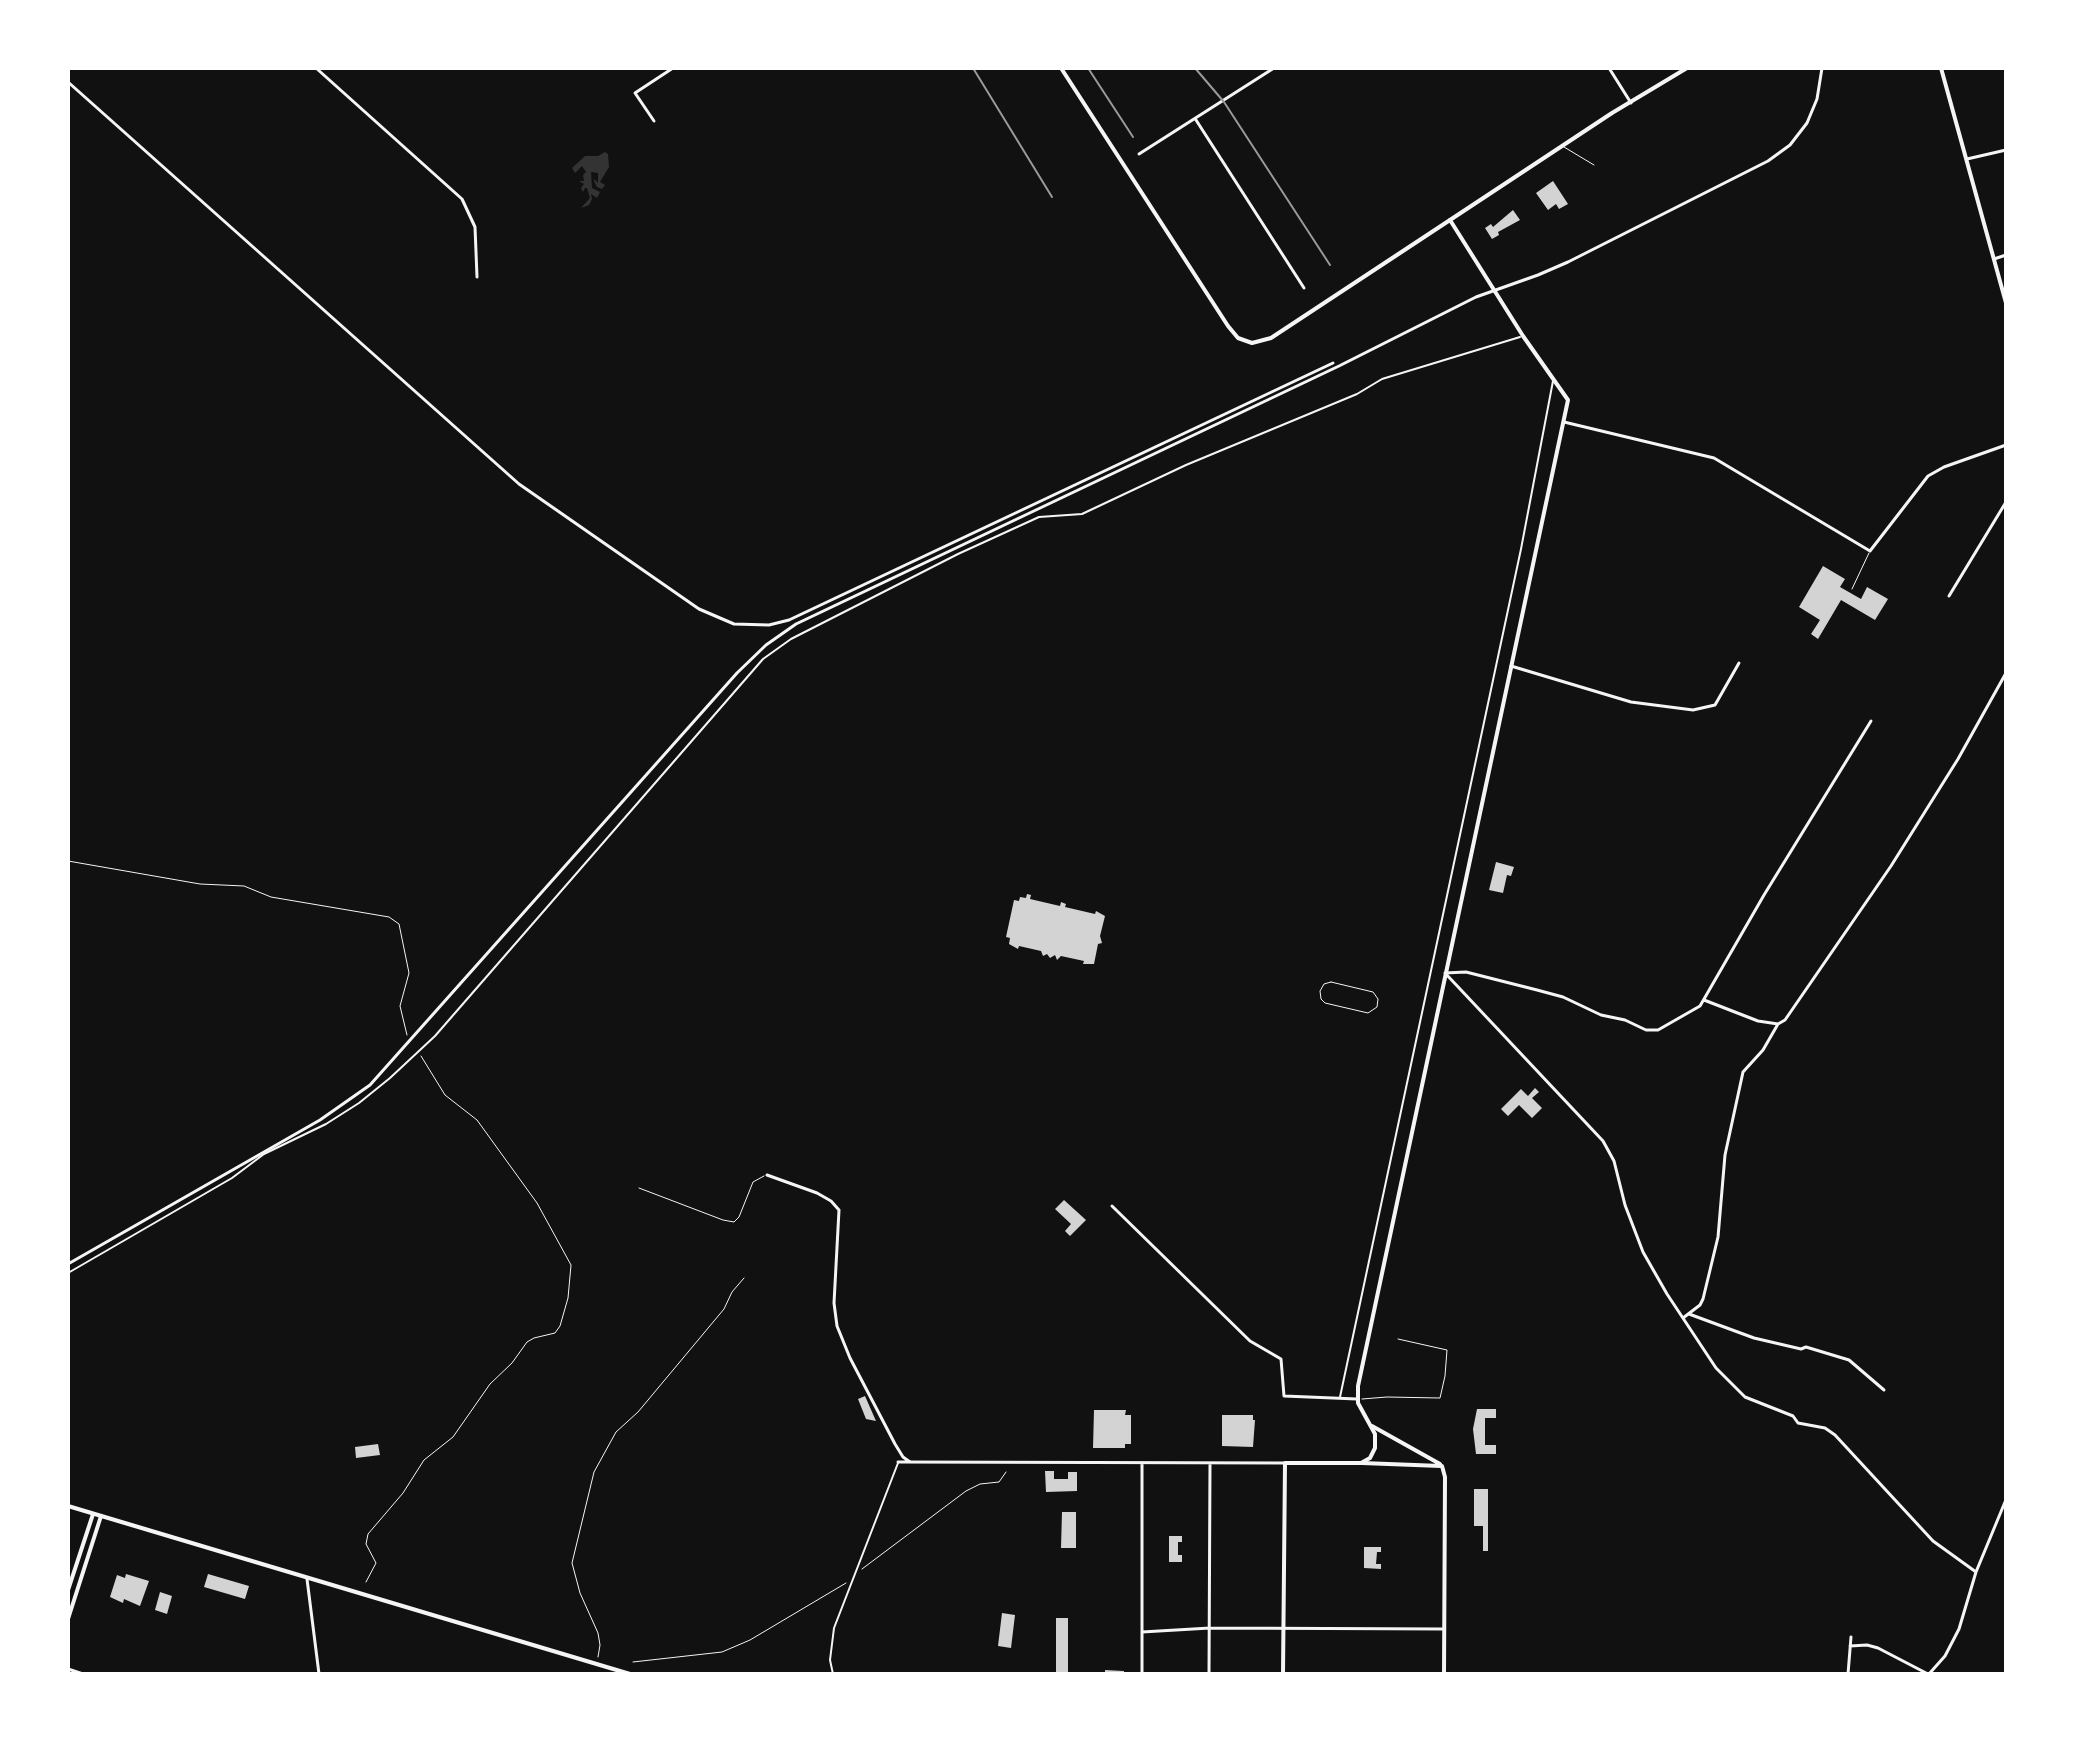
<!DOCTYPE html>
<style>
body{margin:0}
#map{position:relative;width:2074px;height:1742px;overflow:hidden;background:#111;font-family:Inter,sans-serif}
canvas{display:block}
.frame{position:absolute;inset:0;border:70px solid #fff;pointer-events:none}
</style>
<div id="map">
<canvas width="2074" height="1742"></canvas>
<div class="frame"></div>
</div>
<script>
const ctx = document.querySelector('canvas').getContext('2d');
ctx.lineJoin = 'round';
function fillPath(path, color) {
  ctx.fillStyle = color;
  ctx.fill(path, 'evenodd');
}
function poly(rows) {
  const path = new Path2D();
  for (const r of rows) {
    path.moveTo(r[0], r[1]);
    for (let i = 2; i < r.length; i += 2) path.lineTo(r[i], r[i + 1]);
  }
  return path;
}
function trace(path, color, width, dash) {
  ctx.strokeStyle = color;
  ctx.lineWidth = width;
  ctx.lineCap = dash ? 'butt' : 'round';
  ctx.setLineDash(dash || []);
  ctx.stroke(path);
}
fillPath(poly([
 [605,152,608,154,609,167,600,182,605,185,602,189,597,187,594,181,594,179,598,183,598,173,591,172,592,188,600,192,597,198,591,194,592,199,589,205,581,208,590,198,587,188,585,188,583,192,581,188,584,184,579,181,584,181,583,175,586,172,582,166,575,173,572,168,585,156,598,156]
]), '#333');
fillPath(poly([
 [1553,181,1568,204,1559,209,1556,204,1548,210,1536,193],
 [1513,210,1520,220,1498,232,1499,235,1492,239,1485,228,1491,224,1493,227],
 [1823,566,1845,579,1840,587,1861,599,1867,587,1888,599,1875,620,1841,600,1818,639,1811,634,1820,620,1799,607],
 [1496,862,1514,867,1511,876,1507,875,1503,893,1489,890],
 [1027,894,1031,895,1030,899,1060,906,1061,902,1066,904,1065,907,1095,914,1096,911,1105,916,1100,936,1102,943,1098,944,1094,964,1083,964,1084,961,1061,956,1057,960,1055,955,1050,958,1047,954,1043,956,1041,951,1019,946,1018,949,1009,944,1010,938,1006,937,1014,900,1019,901,1020,897,1026,898],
 [1535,1088,1539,1092,1532,1098,1542,1108,1532,1118,1519,1105,1508,1116,1501,1109,1521,1089,1528,1096],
 [1064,1200,1086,1220,1070,1236,1065,1231,1071,1224,1055,1209],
 [865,1396,876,1421,866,1419,858,1399],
 [1477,1409,1496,1409,1496,1418,1485,1418,1485,1445,1496,1445,1496,1454,1476,1454,1473,1429],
 [1094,1410,1126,1410,1125,1415,1131,1415,1131,1444,1125,1444,1125,1448,1093,1448],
 [1222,1415,1253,1415,1253,1420,1255,1420,1253,1447,1222,1446],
 [378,1444,380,1455,356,1458,355,1447],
 [1045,1471,1054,1471,1054,1479,1068,1479,1068,1472,1077,1472,1077,1491,1046,1492],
 [1474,1489,1488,1489,1488,1551,1483,1551,1483,1526,1474,1526],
 [1062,1512,1076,1512,1076,1548,1061,1548],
 [1169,1536,1182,1536,1182,1542,1178,1542,1178,1555,1182,1555,1182,1562,1169,1562],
 [1364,1547,1381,1547,1381,1552,1377,1552,1376,1564,1381,1564,1381,1569,1364,1568],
 [126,1574,149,1581,140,1606,124,1599,123,1603,110,1597,117,1575,125,1578],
 [208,1574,249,1586,245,1599,204,1587],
 [160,1592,172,1596,167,1614,155,1610],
 [1002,1613,1015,1615,1011,1648,998,1646],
 [1056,1618,1068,1618,1068,1674,1056,1674],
 [1105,1670,1124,1671,1124,1674,1105,1674]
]), '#d3d3d3');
trace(poly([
 [68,861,200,884,244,886,271,897,389,917,399,924,409,973,400,1006,407,1035],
 [862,1569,966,1491,980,1484,999,1482,1006,1472],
 [366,1582,376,1563,366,1544,368,1534,403,1493,424,1460,453,1437,490,1384,512,1363,527,1342,534,1338,555,1333,560,1326,568,1298,571,1265,537,1203,477,1120,445,1095,421,1056],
 [598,1657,600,1645,598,1633,580,1593,572,1563,594,1472,616,1432,638,1412,724,1309,732,1292,744,1278],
 [633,1662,722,1652,750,1640,846,1583]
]), '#f5f5f5', 1);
trace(poly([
 [1564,147,1594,165],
 [1852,589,1869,553],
 [1331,982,1373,992,1378,999,1377,1007,1368,1013,1325,1003,1321,999,1320,991,1324,984,1331,982],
 [639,1188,723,1220,734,1222,739,1217,753,1182,764,1176],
 [1362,1399,1387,1397,1440,1398,1445,1376,1447,1350,1398,1339]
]), '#f5f5f5', 1);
trace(poly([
 [68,1273,232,1178,264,1154,326,1124,359,1103,390,1078,435,1036,763,659,791,639,958,554,1039,517,1082,514,1186,465,1357,394,1382,379,1520,337],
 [1340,1397,1521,549,1553,381],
 [833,1674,830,1660,834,1628,898,1463]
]), '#f5f5f5', 2);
trace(poly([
 [316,68,462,199,475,227,477,277],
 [1609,68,1631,103],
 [68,82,519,484,699,609,734,624,769,625,789,620,1333,363],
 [1196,120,1304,288],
 [654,121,635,93,673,68],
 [1139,154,1274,68],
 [1967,159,2006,150],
 [1994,259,2006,255],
 [1564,422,1714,458,1870,551,1928,476,1944,467,2006,445],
 [1949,596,2006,502],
 [1511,666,1631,702,1693,710,1715,705,1739,663],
 [1445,973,1603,1141,1614,1161,1625,1205,1643,1252,1667,1294,1716,1368,1745,1397,1793,1416,1798,1423,1825,1428,1835,1435,1933,1541,1976,1572],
 [1445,973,1466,972,1537,990,1563,997,1601,1015,1625,1020,1646,1030,1658,1030,1700,1006,1764,895,1871,721],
 [1704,1000,1758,1021,1778,1024,1785,1020,1891,866,1958,759,2006,673],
 [767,1175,817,1193,831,1201,839,1210,834,1303,837,1326,850,1358,895,1444,903,1457,910,1462],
 [1112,1206,1250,1341,1281,1359,1284,1396,1357,1399],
 [68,1264,320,1120,370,1085,737,673,766,645,796,624,1339,366,1476,297,1538,275,1568,262,1768,161,1790,145,1807,123,1817,99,1822,68],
 [1689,1314,1754,1338,1801,1349,1806,1347,1849,1360,1884,1390],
 [1683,1318,1700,1305,1703,1299,1718,1237,1725,1155,1743,1072,1763,1050,1778,1024],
 [898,1462,1285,1463],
 [307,1579,319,1674],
 [1142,1632,1210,1628,1444,1629],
 [1850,1646,1867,1645,1878,1648,1928,1674],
 [68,1669,83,1674],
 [1142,1674,1142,1463],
 [1209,1674,1210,1464],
 [1848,1674,1851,1637],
 [1929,1674,1945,1656,1959,1629,1976,1572,2005,1502]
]), '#f5f5f5', 3);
trace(poly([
 [1941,68,2006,303],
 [1450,220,1612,113,1687,68],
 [1372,1426,1440,1464],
 [1362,1463,1441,1466],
 [1442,1466,1445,1477,1444,1674],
 [68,1590,93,1514],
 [68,1619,101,1516]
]), '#f5f5f5', 4);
trace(poly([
 [1061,68,1228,326,1238,338,1252,343,1271,338,1450,220,1523,336,1568,400,1358,1386,1358,1403,1375,1434,1375,1448,1370,1458,1361,1463,1285,1463,1283,1674],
 [68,1506,630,1674]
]), '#f5f5f5', 4);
trace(poly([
 [973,68,1052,197],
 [1088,68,1133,137],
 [1195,68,1224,102,1330,265]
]), '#9a9a9a', 2);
</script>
